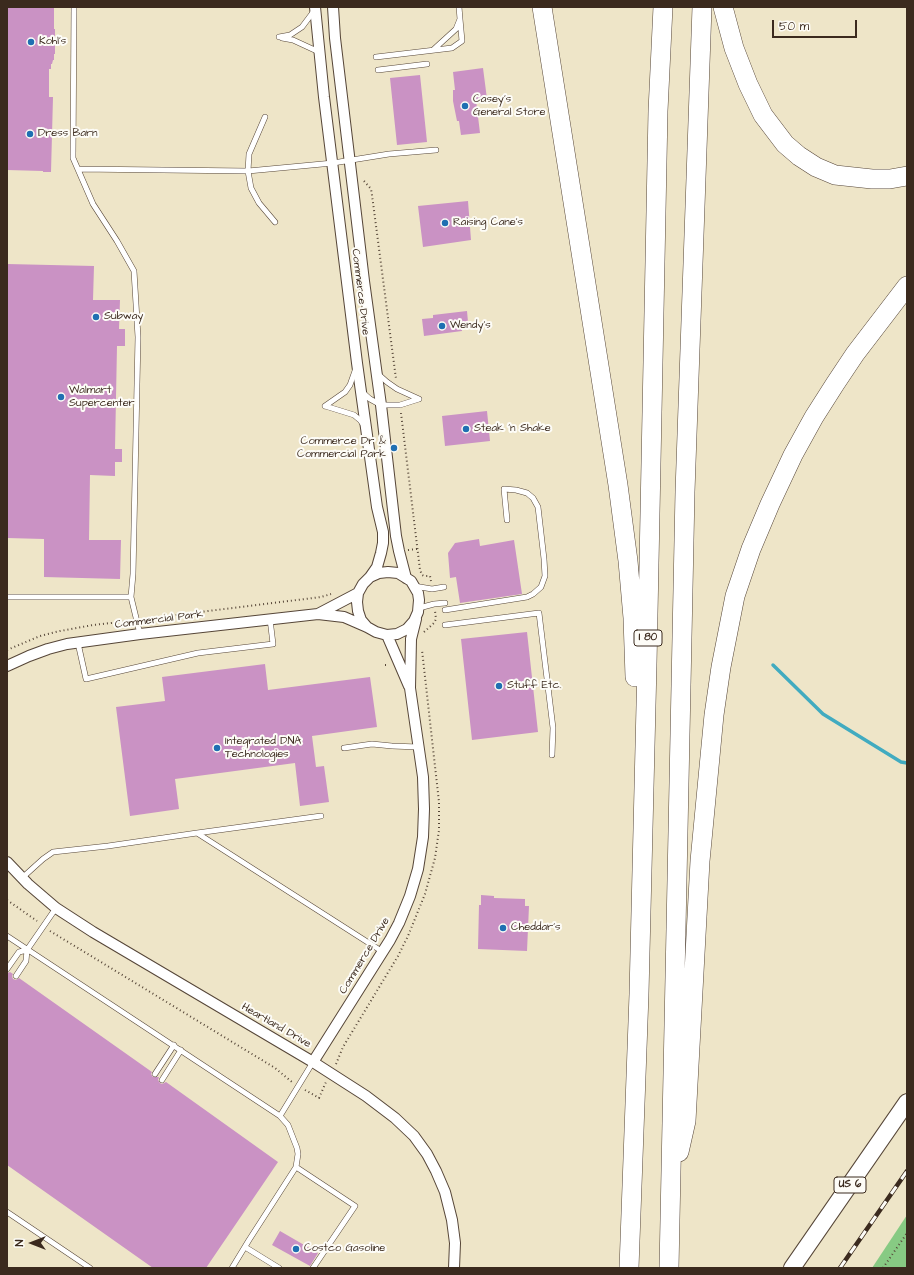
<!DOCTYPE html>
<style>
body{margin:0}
#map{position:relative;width:914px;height:1275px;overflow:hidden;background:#eee5c8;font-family:"Architects Daughter",sans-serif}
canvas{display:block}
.frame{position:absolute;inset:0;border:8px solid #3b2a1e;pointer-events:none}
.north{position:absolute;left:12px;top:1223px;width:40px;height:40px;-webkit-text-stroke:3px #fdfcf7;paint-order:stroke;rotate:270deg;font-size:11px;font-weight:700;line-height:16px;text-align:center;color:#3b2a1e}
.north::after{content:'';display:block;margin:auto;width:14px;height:18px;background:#3b2a1e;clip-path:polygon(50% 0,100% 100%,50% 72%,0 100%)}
.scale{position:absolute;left:772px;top:20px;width:85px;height:18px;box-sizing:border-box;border:2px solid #3b2a1e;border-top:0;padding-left:5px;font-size:12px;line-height:14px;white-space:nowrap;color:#3b2a1e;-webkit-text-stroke:3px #fdfcf7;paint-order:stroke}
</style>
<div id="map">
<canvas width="914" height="1275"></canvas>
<div class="frame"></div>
<div class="north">N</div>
<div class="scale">50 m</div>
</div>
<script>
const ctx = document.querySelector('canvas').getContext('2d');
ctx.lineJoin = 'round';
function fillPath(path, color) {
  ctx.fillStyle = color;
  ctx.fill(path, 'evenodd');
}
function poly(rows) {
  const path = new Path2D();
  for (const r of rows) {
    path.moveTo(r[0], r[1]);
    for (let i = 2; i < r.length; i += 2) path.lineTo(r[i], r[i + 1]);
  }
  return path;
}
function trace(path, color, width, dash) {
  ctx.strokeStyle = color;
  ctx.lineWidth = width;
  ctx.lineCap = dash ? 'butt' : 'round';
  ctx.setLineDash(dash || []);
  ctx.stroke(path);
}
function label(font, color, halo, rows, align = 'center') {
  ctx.font = font + ' "Architects Daughter",sans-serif';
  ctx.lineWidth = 4;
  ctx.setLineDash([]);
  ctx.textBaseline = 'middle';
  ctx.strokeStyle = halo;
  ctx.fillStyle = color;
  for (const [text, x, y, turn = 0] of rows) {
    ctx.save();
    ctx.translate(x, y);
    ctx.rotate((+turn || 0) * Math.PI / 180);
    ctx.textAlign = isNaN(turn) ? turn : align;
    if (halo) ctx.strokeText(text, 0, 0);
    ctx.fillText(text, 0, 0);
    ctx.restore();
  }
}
fillPath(poly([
 [907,1215,907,1268,872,1268]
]), '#87ca83');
trace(poly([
 [773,665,823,714,901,762,907,763]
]), '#41abc0', 3.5);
fillPath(poly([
 [7,7,54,7,54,29,55,29,55,54,54,54,54,60,53,60,52,64,51,64,51,69,49,69,49,97,53,97,51,172,43,172,43,171,7,170],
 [483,68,487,99,476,100,480,133,461,135,459,121,457,121,453,101,453,90,455,90,453,72],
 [420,75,427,142,397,145,390,78],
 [468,201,471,240,423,247,418,206],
 [7,264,94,266,93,300,120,300,119,329,125,329,125,346,117,346,115,449,122,449,122,462,115,462,115,476,90,475,89,540,121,540,120,579,44,577,44,539,7,538],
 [467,311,468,322,461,323,462,331,424,336,422,319,433,318,433,315],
 [487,411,490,441,445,446,442,416],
 [479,539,480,546,514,540,522,594,460,603,456,577,450,578,448,553,455,543],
 [527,632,538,732,472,740,461,639],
 [265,664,268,690,370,677,377,727,312,736,316,767,324,766,329,802,300,806,295,763,175,779,179,809,130,816,116,707,165,701,162,677],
 [481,895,494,896,494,898,525,899,525,906,529,906,527,951,478,949,479,905,481,905],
 [10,972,13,974,12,976,13,979,16,980,19,978,152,1072,151,1074,153,1077,159,1077,158,1080,160,1083,162,1084,166,1082,278,1162,206,1268,153,1268,7,1165,7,973],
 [280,1231,318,1253,310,1266,272,1245]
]), '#ca92c4');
const lane = poly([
 [74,7,73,158,93,204,117,241,134,271,138,337,133,574,131,597,140,634],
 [279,37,290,35,302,27,314,11],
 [282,38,293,40,319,52],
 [433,50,456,29,460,19,459,7],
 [376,57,452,48,462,41,460,19],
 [378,70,427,64],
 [265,117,249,154,248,171,251,188,259,203,275,222],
 [78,169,248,171,333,163,389,154,436,150],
 [378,374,387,382,397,389,419,399],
 [362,392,370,399,381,405,400,405,419,399],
 [325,406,345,392,350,385,356,368],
 [325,406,354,415,360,420,363,424],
 [414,586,432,589,444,587],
 [7,597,131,597],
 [419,608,434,604,445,603],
 [445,610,527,597,533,594,541,587,545,576,544,559,538,507,533,498,527,493,516,490,504,489,507,520],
 [445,625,539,613,553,728,552,755],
 [78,643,86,679,198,653,273,644,270,619],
 [344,748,372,744,392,746,418,747],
 [197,833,321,816],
 [22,878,43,859,53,852,108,846,197,833,383,952],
 [7,936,280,1116,288,1125,297,1148,298,1154,296,1167,249,1240,232,1268],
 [7,969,19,952,27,950],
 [16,976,26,961,27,950,56,908],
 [155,1074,174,1045],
 [162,1080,181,1050],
 [280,1116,313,1062],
 [296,1167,355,1206,313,1268],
 [7,1212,90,1268],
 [245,1247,279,1268]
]);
const street = poly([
 [315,7,324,97,357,363,377,507,383,532,383,543,381,553,377,567,370,577],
 [333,7,335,38,364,281,381,405,396,536,399,551,406,578],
 [318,614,358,593],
 [387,635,409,686],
 [7,666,29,656,48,649,67,644,140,634,318,614,344,617,367,627,376,632,387,635,397,634,407,629,414,621,418,612,419,600,418,593,411,581,398,573,388,572,379,573,370,577,363,584,358,593,357,602,358,611,361,620,367,627],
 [7,862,28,884,56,908,93,932,313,1062,366,1096,395,1118,414,1136,427,1154,436,1171,445,1192,452,1220,455,1243,454,1268],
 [313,1062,390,940,399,923,410,896,418,869,423,837,424,809,423,777,410,688,411,639,416,619]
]);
const primary = poly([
 [792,1268,907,1102]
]);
const highway = poly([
 [542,7,618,485,628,561,633,618,635,677],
 [723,7,734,48,748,84,763,115,785,144,799,156,816,167,835,175,872,179,890,179,907,176],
 [679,1152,686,1121,700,861,714,715,721,667,735,596,751,549,770,504,793,455,814,417,835,384,855,354,907,286],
 [629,1268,639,994,647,664,658,111,663,7],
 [669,1268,685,492,702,7]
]);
trace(lane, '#564638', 6);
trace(street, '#564638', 12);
trace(primary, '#564638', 18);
trace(highway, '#564638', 20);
trace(poly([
 [364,181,371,189,372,195,396,379],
 [401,413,420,570,422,575,424,576,430,576,431,581],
 [408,550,417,549],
 [144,619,321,597,331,594],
 [424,632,434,623,436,619,435,611],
 [7,650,40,636,60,631,93,625,129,621],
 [385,665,387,665],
 [7,900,37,921],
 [50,931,275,1068,292,1082],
 [336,1064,343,1047,398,956,408,936,425,894,435,858,439,830,439,802,422,650],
 [305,1090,319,1098,326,1082],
 [883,1268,907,1233]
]), '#564638', 2, [1, 3]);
trace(lane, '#fff', 5);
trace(street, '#fff', 10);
trace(primary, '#fff', 16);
trace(highway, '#fff', 19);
const rail = poly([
 [840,1268,907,1171]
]);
trace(rail, '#3b2a1e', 4.5);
trace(rail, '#fdfcf7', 3, [9]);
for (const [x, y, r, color] of [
 [31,42,4,"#1f6fb2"],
 [465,106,4,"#1f6fb2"],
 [30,134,4,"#1f6fb2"],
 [445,223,4,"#1f6fb2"],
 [96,317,4,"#1f6fb2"],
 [442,326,4,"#1f6fb2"],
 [61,397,4,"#1f6fb2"],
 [466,429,4,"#1f6fb2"],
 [394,448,4,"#1f6fb2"],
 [499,686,4,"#1f6fb2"],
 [217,748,4,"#1f6fb2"],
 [503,928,4,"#1f6fb2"],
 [296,1249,4,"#1f6fb2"]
]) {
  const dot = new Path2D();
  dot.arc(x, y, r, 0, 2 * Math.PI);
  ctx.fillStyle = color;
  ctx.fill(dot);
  trace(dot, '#fdfcf7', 1.5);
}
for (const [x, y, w] of [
 [648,638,28],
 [850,1185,32]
]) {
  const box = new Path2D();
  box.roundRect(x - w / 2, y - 8, w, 16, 3);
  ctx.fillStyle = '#fdfcf7';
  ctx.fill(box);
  trace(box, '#3b2a1e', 1);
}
label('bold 10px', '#3b2a1e', null, [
 ["I 80",648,638],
 ["US 6",850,1185]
]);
label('11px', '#3b2a1e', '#fdfcf7', [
 ["Kohl's",39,42],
 ["Casey's",473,100],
 ["General Store",473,113],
 ["Dress Barn",38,134],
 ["Raising Cane's",453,223],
 ["Subway",104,317],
 ["Wendy's",450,326],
 ["Walmart",69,391],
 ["Supercenter",69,404],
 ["Steak 'n Shake",474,429],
 ["Commerce Dr &",386,442,"right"],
 ["Commercial Park",386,455,"right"],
 ["Stuff Etc.",507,686],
 ["Integrated DNA",225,742],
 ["Technologies",225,755],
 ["Cheddar's",511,928],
 ["Costco Gasoline",304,1249]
], 'left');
label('11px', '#3b2a1e', '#fdfcf7', [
 ["Commerce Drive",360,292,83],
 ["Commercial Park",159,620,-7],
 ["Commerce Drive",365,956,-59],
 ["Heartland Drive",276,1026,30]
]);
</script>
